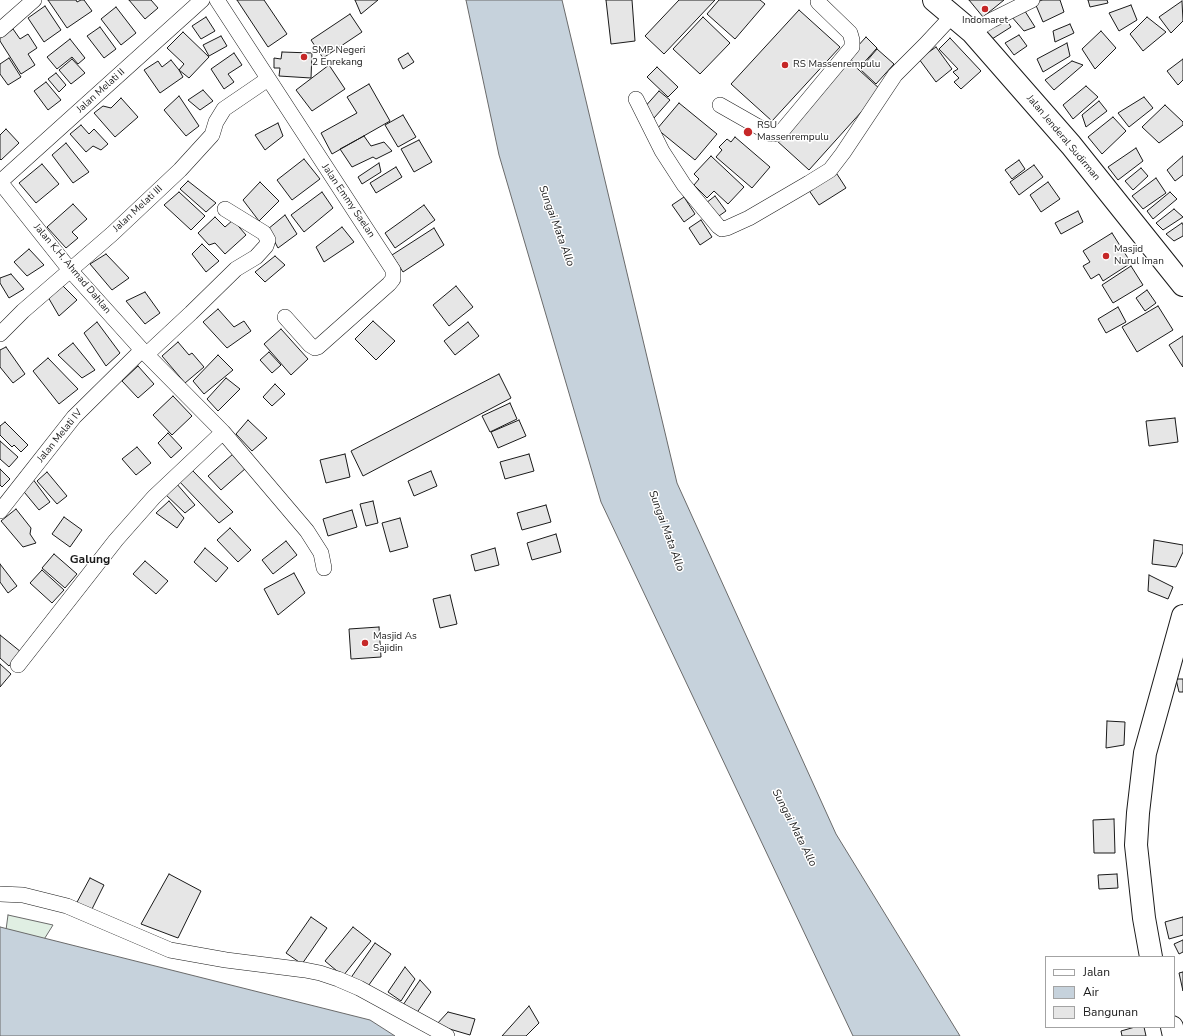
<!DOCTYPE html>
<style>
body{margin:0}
#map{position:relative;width:1183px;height:1036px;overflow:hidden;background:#fff;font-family:"Nunito Sans",sans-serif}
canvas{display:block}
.legend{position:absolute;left:1045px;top:956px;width:130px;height:72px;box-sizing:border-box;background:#fff;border:1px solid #a3a3a3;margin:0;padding:5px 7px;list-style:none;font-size:12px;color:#1a1a1a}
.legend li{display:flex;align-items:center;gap:8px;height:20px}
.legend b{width:20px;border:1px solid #a3a3a3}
</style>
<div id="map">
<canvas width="1183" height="1036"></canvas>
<ul class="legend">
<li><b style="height:5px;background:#fff"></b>Jalan</li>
<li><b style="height:11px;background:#c6d2dc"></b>Air</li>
<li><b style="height:11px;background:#e6e6e6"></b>Bangunan</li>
</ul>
</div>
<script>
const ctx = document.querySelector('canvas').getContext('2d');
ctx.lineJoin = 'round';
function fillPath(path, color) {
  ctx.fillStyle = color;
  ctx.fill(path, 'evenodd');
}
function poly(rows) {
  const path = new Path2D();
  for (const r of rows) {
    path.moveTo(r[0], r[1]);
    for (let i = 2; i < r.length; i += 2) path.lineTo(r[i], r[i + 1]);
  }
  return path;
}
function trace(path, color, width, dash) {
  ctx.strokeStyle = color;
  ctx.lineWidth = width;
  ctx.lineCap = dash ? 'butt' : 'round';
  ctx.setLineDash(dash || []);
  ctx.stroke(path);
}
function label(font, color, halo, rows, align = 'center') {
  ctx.font = font + ' "Nunito Sans",sans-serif';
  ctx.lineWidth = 3;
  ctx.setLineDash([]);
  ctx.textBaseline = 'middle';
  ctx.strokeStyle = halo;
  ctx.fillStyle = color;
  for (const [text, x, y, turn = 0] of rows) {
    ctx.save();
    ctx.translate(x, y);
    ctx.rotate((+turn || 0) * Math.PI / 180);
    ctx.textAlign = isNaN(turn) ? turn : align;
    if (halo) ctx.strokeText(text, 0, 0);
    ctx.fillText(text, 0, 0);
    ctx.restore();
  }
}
const green = poly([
 [8,915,53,925,43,941,6,930,8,915]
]);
fillPath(green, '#e0efe3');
trace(green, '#6a6a6a', 1);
const water = poly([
 [466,0,562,0,677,483,836,834,960,1036,853,1036,601,502,499,155,466,0],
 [0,927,370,1020,395,1036,0,1036,0,927]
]);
fillPath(water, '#c6d2dc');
trace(water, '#6a6a6a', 1);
const building = poly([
 [48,0,76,0,77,2,81,0,84,0,92,11,67,28,48,0],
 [129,0,151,0,158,8,145,19,129,0],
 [237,0,264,0,287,34,268,47,237,0],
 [355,0,378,0,361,14,355,0],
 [606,0,632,0,635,41,611,44,606,0],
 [679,0,715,0,664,54,645,36,679,0],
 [719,0,760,0,765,4,735,39,707,14,719,0],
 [969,0,1004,0,983,17,969,0],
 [1042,0,1060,0,1064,12,1043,22,1035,3,1042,0],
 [1088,0,1107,0,1108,3,1090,7,1088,0],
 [1182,1,1183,21,1171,33,1159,17,1182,1],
 [1131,5,1137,20,1119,31,1109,13,1131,5],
 [45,6,61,30,44,42,28,18,45,6],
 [116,7,136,33,121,45,101,19,116,7],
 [1023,8,1035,27,1024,31,1011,16,1023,8],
 [799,10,840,47,772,121,731,84,799,10],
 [350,14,362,32,323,58,311,40,350,14],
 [1003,15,1011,27,992,39,984,28,1003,15],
 [206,17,215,31,201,39,192,26,206,17],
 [703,17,730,43,700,74,673,49,703,17],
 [1147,17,1166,32,1143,51,1130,34,1147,17],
 [1070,24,1074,33,1055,42,1053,31,1070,24],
 [100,27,116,49,104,58,87,36,100,27],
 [13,29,20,39,28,34,37,48,28,54,35,65,21,74,0,41,0,38,13,29],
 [1101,31,1116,48,1095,69,1082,49,1101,31],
 [183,32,209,57,189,78,179,70,184,64,167,48,183,32],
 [1019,35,1027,46,1014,55,1005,43,1019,35],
 [221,36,227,46,209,56,203,45,221,36],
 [866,37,877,48,860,67,848,57,866,37],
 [950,38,981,71,961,89,954,82,959,78,953,72,958,69,939,49,950,38],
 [70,39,85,58,78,64,72,57,57,69,47,57,70,39],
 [1067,43,1070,56,1043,72,1037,59,1067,43],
 [936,47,952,69,936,82,919,59,936,47],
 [877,49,894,64,876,84,860,69,877,49],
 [282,52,312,53,311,78,279,76,280,68,274,68,274,58,281,59,282,52],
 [234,53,242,65,228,74,234,82,224,89,211,69,234,53],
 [408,53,414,62,403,69,398,59,408,53],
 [9,58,21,77,8,85,0,74,0,64,9,58],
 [72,59,85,73,71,84,59,70,72,59],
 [1183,59,1183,80,1178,85,1167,71,1183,59],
 [171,60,179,70,183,77,160,93,144,70,158,61,162,67,171,60],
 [848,60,881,90,809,170,776,140,848,60],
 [1072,61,1083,65,1054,90,1045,80,1072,61],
 [329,65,345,89,312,111,296,90,329,65],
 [657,67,678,87,668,97,647,77,657,67],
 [56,73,66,85,59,92,48,79,56,73],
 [46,82,61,100,48,110,34,91,46,82],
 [369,84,390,121,332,154,321,133,357,113,347,97,369,84],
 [1086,86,1098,97,1073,119,1063,105,1086,86],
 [203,90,213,101,200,110,188,100,203,90],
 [659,91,670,100,654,118,643,109,659,91],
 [179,96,199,126,186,136,164,110,179,96],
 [1144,97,1153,108,1129,127,1118,113,1144,97],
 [121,98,138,117,115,137,94,113,103,106,111,108,121,98],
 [1099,101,1107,111,1086,127,1082,115,1099,101],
 [679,103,717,134,695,160,657,129,679,103],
 [1165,105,1183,122,1183,125,1159,143,1142,127,1165,105],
 [403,115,416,137,398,147,385,125,403,115],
 [1113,117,1126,131,1102,154,1088,137,1113,117],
 [278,123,283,136,265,150,255,135,278,123],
 [81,125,89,134,94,129,108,144,101,150,93,146,86,152,70,134,81,125],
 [6,129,19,143,1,160,0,159,0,135,6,129],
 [364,136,371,146,384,142,392,151,376,159,373,157,352,167,340,149,364,136],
 [735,137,770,167,752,188,716,157,722,150,719,147,727,139,731,142,735,137],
 [419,140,432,162,414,172,401,149,419,140],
 [66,143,89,172,73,183,52,155,66,143],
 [1136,148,1143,161,1118,180,1108,167,1136,148],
 [711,156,744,187,728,204,714,191,707,198,694,185,699,179,694,174,711,156],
 [1183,156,1183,175,1175,181,1167,170,1183,156],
 [304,159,320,179,292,200,277,180,304,159],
 [1019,160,1025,169,1012,179,1005,170,1019,160],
 [379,163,381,172,362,184,358,177,379,163],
 [42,164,59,184,36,203,19,183,42,164],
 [1034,165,1043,177,1019,195,1010,182,1034,165],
 [396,167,402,177,376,193,370,183,396,167],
 [1141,168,1148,176,1133,190,1125,181,1141,168],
 [835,171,846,188,819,205,808,189,835,171],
 [1156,178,1166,193,1143,209,1132,196,1156,178],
 [188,181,216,203,206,212,180,189,188,181],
 [260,182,279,201,259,221,243,200,260,182],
 [1048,182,1060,199,1041,212,1030,195,1048,182],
 [179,192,205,216,191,230,164,205,179,192],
 [322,192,333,208,304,232,291,215,322,192],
 [1170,192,1177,199,1153,219,1147,211,1170,192],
 [715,196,726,211,716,218,706,203,715,196],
 [684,197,695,214,684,222,672,205,684,197],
 [73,204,87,219,72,232,78,238,66,248,47,227,73,204],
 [424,205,435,220,395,248,385,233,424,205],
 [1174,209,1183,217,1163,230,1156,223,1174,209],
 [1078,211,1083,222,1061,234,1055,223,1078,211],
 [285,215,297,234,278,248,268,229,285,215],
 [215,217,225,227,233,220,246,235,225,254,215,243,209,245,198,233,215,217],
 [701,220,712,237,700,245,689,228,701,220],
 [1182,223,1183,225,1183,236,1174,241,1166,234,1182,223],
 [342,227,354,242,324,262,316,247,342,227],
 [434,228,444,245,403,272,392,255,434,228],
 [1112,233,1131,263,1103,281,1099,274,1091,279,1083,266,1090,262,1083,251,1112,233],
 [202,244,219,261,206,272,192,254,202,244],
 [29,249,44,265,27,276,14,262,29,249],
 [106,254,129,278,112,290,90,264,106,254],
 [275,256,285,265,265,282,255,272,275,256],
 [1131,266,1143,285,1113,303,1102,285,1131,266],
 [11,274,24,289,9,298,0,283,0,278,11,274],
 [63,286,77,300,59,316,48,297,63,286],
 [456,286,473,307,449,326,433,305,456,286],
 [1147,290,1156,303,1145,311,1136,298,1147,290],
 [145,292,160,313,145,324,126,301,145,292],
 [1158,306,1173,330,1137,352,1122,327,1158,306],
 [1118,307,1126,322,1106,333,1098,319,1118,307],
 [218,309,234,327,244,321,251,331,227,348,203,322,218,309],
 [373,321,395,341,376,360,355,339,373,321],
 [97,322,120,353,106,366,84,333,97,322],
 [468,322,479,336,455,355,444,341,468,322],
 [281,329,308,359,291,375,264,344,281,329],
 [1183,336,1183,367,1169,345,1183,336],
 [178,342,189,355,192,353,204,367,185,383,162,356,178,342],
 [73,343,95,370,82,378,58,355,73,343],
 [6,347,25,374,13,383,0,367,0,350,6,347],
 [269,352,281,365,272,373,260,360,269,352],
 [218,355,233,370,204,394,193,381,218,355],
 [48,358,78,389,59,404,33,371,48,358],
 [138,366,154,384,138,398,122,381,138,366],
 [499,374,511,398,363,476,351,451,499,374],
 [226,378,240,389,218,411,207,399,226,378],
 [275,384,285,394,272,406,263,397,275,384],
 [173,396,192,416,172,435,153,415,173,396],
 [510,403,517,419,490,432,482,416,510,403],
 [1175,418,1178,442,1149,446,1146,421,1175,418],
 [248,420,267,438,252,451,236,434,248,420],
 [519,420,526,436,498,448,491,432,519,420],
 [5,422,28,445,21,452,14,445,12,447,0,435,0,426,5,422],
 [168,433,182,448,171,458,158,443,168,433],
 [0,441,18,457,9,467,0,459,0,441],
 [137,447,151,463,136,475,122,459,137,447],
 [233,454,246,468,221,490,208,476,233,454],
 [345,454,350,477,326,483,320,460,345,454],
 [529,454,534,471,505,479,500,462,529,454],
 [0,469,10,479,2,487,0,485,0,469],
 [192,470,233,512,219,523,178,480,192,470],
 [431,471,437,486,414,496,408,481,431,471],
 [47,472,67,496,57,504,37,481,47,472],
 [32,478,50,502,39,510,20,487,32,478],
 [176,483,195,505,185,513,165,494,176,483],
 [169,501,184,518,177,528,156,513,169,501],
 [373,501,378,523,366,526,360,504,373,501],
 [546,505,551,522,522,530,517,513,546,505],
 [16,509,31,528,30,534,36,543,23,547,1,521,16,509],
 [352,510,357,527,328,536,323,519,352,510],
 [64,517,82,530,70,547,52,534,64,517],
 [400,518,408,547,390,552,382,523,400,518],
 [230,528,251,550,238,562,217,540,230,528],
 [556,534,561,552,532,560,527,543,556,534],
 [1154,540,1183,545,1183,552,1176,567,1152,564,1154,540],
 [286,541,297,555,273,574,262,560,286,541],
 [205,548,228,568,216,582,194,562,205,548],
 [495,548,499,565,475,571,471,555,495,548],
 [54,554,77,574,65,588,42,568,54,554],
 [145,561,168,581,156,594,133,574,145,561],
 [0,564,17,586,8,593,0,582,0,564],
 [42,570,64,590,52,603,30,583,42,570],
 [294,573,305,593,278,615,264,589,294,573],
 [1149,575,1173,587,1168,599,1148,591,1149,575],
 [450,595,457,624,440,628,433,599,450,595],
 [379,627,381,657,351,659,349,629,379,627],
 [0,635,21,652,9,666,0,658,0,635],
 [0,664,11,674,0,687,0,664],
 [1176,679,1183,679,1183,692,1179,692,1176,679],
 [1107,721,1125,722,1124,745,1106,748,1107,721],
 [1114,819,1115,853,1094,853,1093,820,1114,819],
 [169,874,201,891,178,938,141,924,169,874],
 [1117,874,1118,888,1099,889,1098,875,1117,874],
 [90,878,104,885,91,911,76,904,90,878],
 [311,917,327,928,302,964,286,953,311,917],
 [1183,917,1183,935,1169,939,1165,922,1183,917],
 [353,927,371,941,343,976,325,961,353,927],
 [1183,940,1183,952,1179,954,1174,944,1183,940],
 [375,943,391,954,366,989,350,979,375,943],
 [405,967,415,979,401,1001,388,992,405,967],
 [1183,972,1183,991,1179,973,1183,972],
 [420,980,431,992,416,1014,403,1005,420,980],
 [529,1006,539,1023,526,1036,502,1036,529,1006],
 [448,1012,475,1019,470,1035,436,1025,448,1012],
 [1135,1027,1144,1027,1146,1036,1122,1036,1121,1031,1135,1027]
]);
fillPath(building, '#e6e6e6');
trace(building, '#1a1a1a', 1);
const minor = poly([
 [217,0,393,270,393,279,389,284,318,347,315,348,310,345,285,317],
 [0,30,34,0],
 [972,32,992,20,1032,0],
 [636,99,662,151,684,185,718,226,722,229,727,228,749,218,809,183,830,170,843,153,895,75,925,45,952,16],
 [720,105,771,134,777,134,782,131,852,47,852,40,850,33,818,2],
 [0,182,70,270,142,350,223,432,154,497,116,540,18,665],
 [0,182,202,0],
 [0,334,23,311,112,234,180,170,212,135,216,122,224,109,268,79],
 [147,354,191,313,236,269,256,257,266,246,268,240,264,233,225,209],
 [223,432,307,531,321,553,324,568],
 [0,511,74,417,142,350],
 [0,894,23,895,67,906,170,950,226,960,305,970,320,973,338,979,359,988,447,1036]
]);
const highway = poly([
 [934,0,972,32,1071,145,1183,285],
 [1151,957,1144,918,1136,845,1138,813,1145,753,1183,616],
 [1172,1027,1174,1036]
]);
trace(minor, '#1a1a1a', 16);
trace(highway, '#1a1a1a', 24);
trace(minor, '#fff', 15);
trace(highway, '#fff', 22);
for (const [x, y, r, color] of [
 [985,9,4,"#c62828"],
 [304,57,4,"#c62828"],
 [785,65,4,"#c62828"],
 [748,132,5,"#c62828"],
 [1106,256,4,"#c62828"],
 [365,643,4,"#c62828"]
]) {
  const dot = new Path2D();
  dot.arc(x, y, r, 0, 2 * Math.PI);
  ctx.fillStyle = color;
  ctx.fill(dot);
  trace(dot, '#fff', 1.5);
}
label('10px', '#1a1a1a', '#fff', [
 ["Indomaret",985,21,"center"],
 ["SMP Negeri",312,51],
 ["2 Enrekang",312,63],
 ["RS Massenrempulu",793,65],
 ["RSU",757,126],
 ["Massenrempulu",757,138],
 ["Masjid",1114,250],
 ["Nurul Iman",1114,262],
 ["Masjid As",373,637],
 ["Sajidin",373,649]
], 'left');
label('10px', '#1a1a1a', '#fff', [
 ["Jalan Melati II",101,91,-42],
 ["Jalan Jenderal Sudirman",1063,138,50],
 ["Jalan Emmy Saelan",348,201,56],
 ["Jalan Melati III",138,209,-43],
 ["Jalan K.H. Ahmad Dahlan",72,269,50],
 ["Jalan Melati IV",60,436,-51]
]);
label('italic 11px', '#1a1a1a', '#fff', [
 ["Sungai Mata Allo",556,226,70],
 ["Sungai Mata Allo",666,531,70],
 ["Sungai Mata Allo",794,828,63]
]);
label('bold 12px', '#1a1a1a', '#fff', [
 ["Galung",90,560]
]);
</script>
